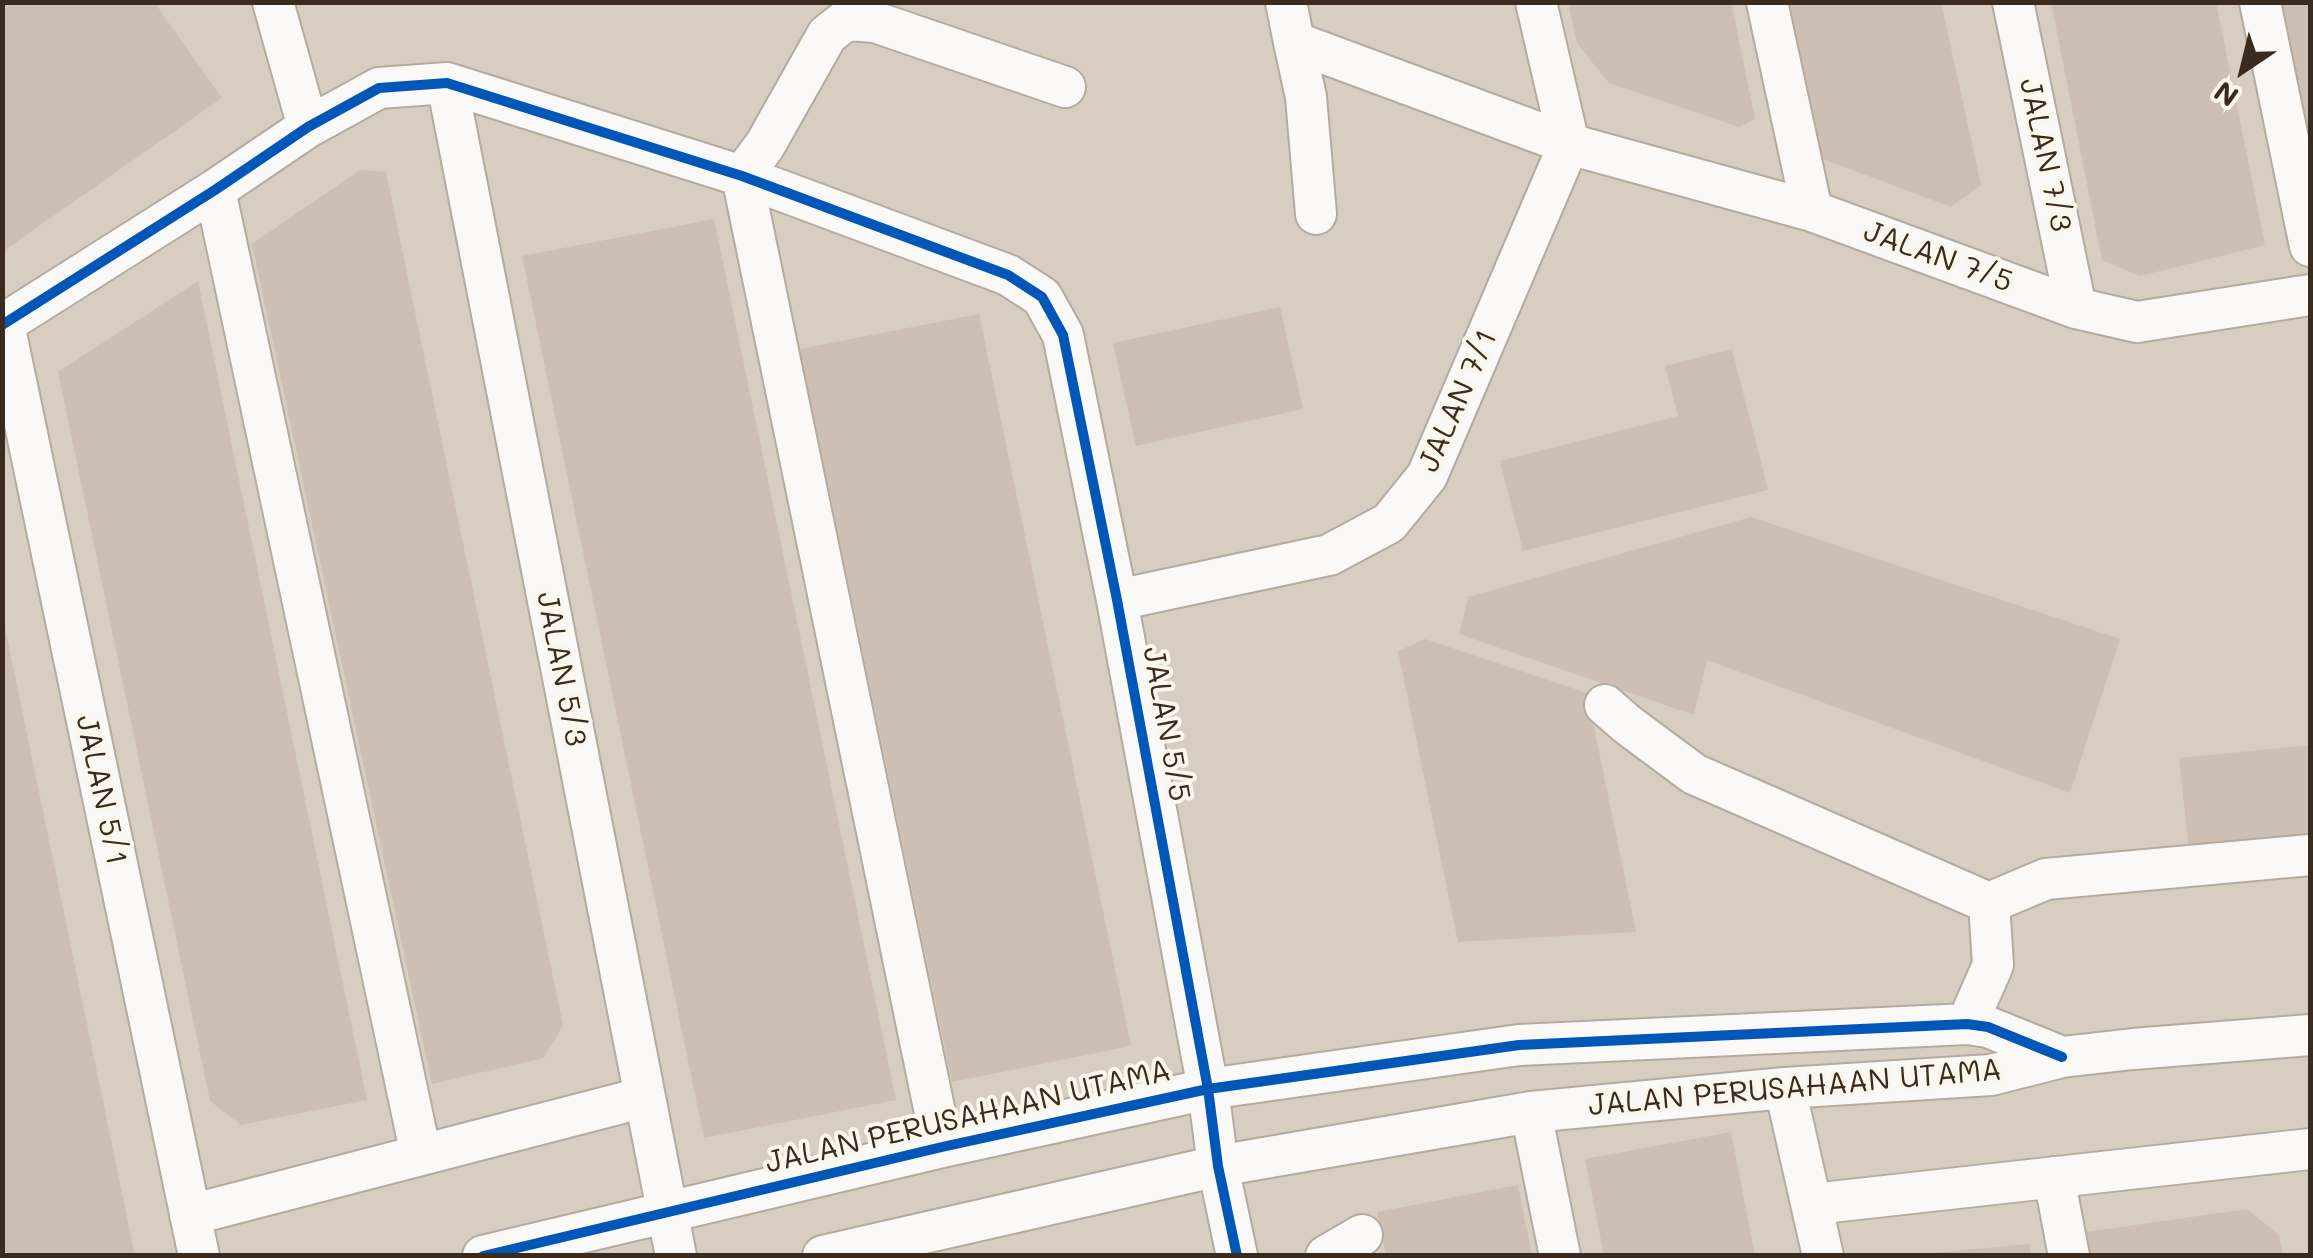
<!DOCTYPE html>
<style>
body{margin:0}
#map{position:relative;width:2313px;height:1258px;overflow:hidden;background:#e7dacb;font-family:Mali,sans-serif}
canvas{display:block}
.frame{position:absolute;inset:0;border:5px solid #3b2a1e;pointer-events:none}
.north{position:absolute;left:2193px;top:20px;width:100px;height:100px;-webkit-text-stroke:8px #fbf7ec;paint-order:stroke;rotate:215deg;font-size:28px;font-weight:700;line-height:40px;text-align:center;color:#3b2a1e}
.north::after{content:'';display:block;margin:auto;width:35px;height:45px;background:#3b2a1e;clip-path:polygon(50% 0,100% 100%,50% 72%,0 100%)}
</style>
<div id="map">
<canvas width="2313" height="1258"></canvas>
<div class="frame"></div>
<div class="north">N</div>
</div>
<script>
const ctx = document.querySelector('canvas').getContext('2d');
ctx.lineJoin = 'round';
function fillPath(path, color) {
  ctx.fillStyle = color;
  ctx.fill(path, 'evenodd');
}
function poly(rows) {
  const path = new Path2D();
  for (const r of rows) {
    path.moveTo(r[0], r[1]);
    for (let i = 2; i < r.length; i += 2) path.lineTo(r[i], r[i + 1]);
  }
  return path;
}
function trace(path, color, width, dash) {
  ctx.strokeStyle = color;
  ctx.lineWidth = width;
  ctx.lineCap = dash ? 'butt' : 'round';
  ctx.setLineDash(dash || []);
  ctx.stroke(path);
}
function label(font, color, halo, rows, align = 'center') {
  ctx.font = font + ' Mali,sans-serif';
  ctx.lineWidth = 8;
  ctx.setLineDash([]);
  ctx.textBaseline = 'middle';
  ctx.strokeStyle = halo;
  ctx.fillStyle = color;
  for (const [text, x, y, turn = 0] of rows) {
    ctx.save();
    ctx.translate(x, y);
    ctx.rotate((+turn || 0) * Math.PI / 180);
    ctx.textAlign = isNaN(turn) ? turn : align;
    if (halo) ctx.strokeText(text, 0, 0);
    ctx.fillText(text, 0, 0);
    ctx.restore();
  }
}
fillPath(poly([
 [2,3,2310,3,2310,1255,3,1255]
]), '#d8cdc1');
fillPath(poly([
 [2,2,154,2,222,98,2,252],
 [1568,2,1731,2,1755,119,1739,127,1609,83,1577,43],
 [1783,2,1941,2,1981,185,1951,207,1815,156],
 [2051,2,2216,2,2265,245,2140,276,2102,260],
 [2276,2,2310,2,2310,163],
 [360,170,386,172,563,1025,544,1058,432,1084,252,244],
 [714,219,896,1100,704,1138,522,256],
 [198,281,367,1100,241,1125,210,1101,58,372],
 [1280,307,1303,409,1136,446,1113,343],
 [979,314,1131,1046,952,1082,800,349],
 [1732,349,1768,490,1523,551,1500,461,1678,416,1665,366],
 [1751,517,2120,639,2070,793,1707,660,1694,715,1459,634,1468,597],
 [2,623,4,623,135,1256,2,1256],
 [1425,639,1587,693,1636,932,1458,942,1398,651],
 [2310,745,2310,848,2190,860,2179,758],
 [1731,1132,1755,1256,1604,1256,1585,1159],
 [1518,1185,1532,1256,1386,1256,1377,1212],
 [2247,1209,2279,1235,2283,1256,2091,1256,2086,1232],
 [2029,1244,2031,1256,1932,1256,1932,1253]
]), '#cebfb5');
const minor = poly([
 [273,2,308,127],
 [1286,2,1294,42,1569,144,1812,211,2076,308,2137,322,2310,295],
 [1767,2,1812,211],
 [2013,2,2076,308],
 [2260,2,2310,246],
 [1294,42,1306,97,1316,214],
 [447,83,676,1256],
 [215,190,421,1155],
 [4,324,199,1256],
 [2,325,215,190,308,127,379,88,447,83,742,176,1008,275,1042,297,1063,335,1117,600,1208,1089,1218,1166,1237,1256],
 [1117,600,1329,555,1389,523,1427,476,1569,144,1536,2],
 [1605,705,1628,725,1694,774,1989,903,1993,965,1967,1024],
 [1989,903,2046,879,2310,855],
 [1785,1088,1823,1256],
 [1531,1112,1560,1256],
 [942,1147,742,176,765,145,827,35,846,20,875,22,1065,87],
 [2054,1177,2069,1256],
 [1813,1204,2310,1149],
 [190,1215,645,1097],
 [483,1256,942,1147,1208,1089,1519,1045,1967,1024,1988,1027,2062,1057],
 [823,1256,1218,1166,1531,1112,1785,1088,1991,1075,2062,1057,2133,1049,2310,1035],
 [1326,1256,1362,1235]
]);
trace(minor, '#b4aaa0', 44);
trace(minor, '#fbf9f7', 40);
trace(poly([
 [2,325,215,190,308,127,379,88,447,83,742,176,1008,275,1042,297,1063,335,1117,600,1208,1089,1218,1166,1237,1256],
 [483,1256,942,1147,1208,1089,1519,1045,1967,1024,1988,1027,2062,1057]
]), '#0057b8', 10);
label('30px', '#3b2a1e', '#fbf7ec', [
 ["JALAN 7/3",2045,155,78],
 ["JALAN 7/5",1938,257,20],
 ["JALAN 7/1",1458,401,-66],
 ["JALAN 5/3",561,669,79],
 ["JALAN 5/5",1166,724,80],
 ["JALAN 5/1",101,790,78],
 ["JALAN PERUSAHAAN UTAMA",1795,1088,-5],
 ["JALAN PERUSAHAAN UTAMA",968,1117,-13]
]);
</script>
